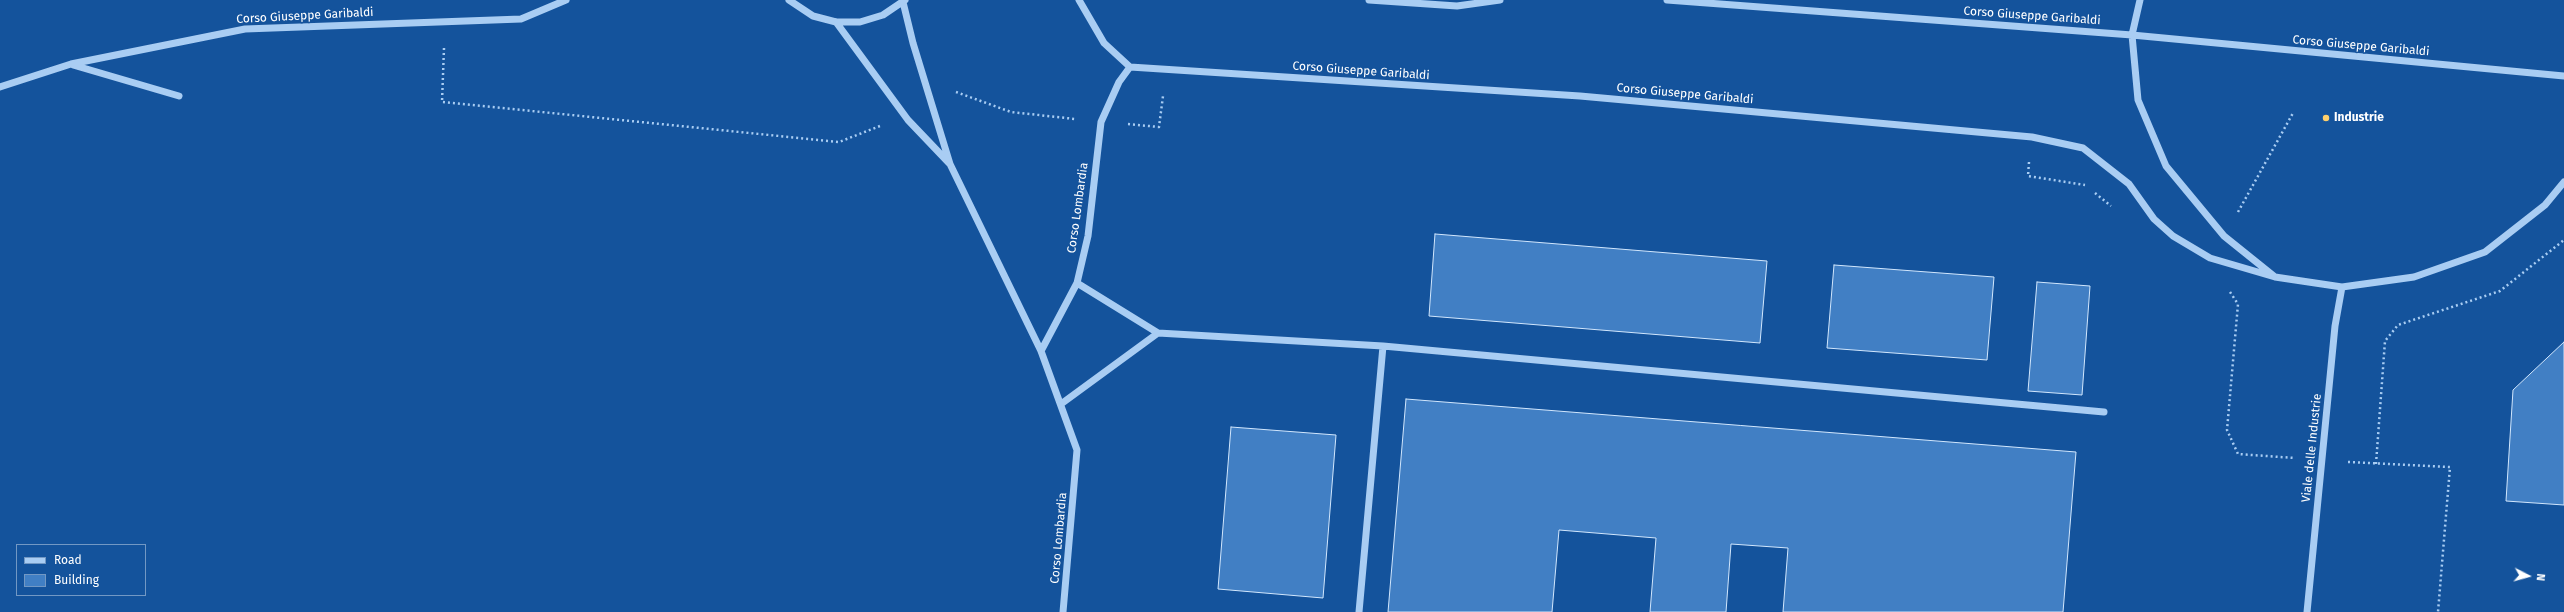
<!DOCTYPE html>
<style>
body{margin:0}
#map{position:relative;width:2564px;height:612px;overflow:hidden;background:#14539c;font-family:"Fira Sans",sans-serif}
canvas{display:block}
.legend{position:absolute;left:16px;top:544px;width:130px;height:52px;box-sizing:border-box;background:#14539c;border:1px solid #7298c4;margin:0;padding:5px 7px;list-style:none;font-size:12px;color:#fff}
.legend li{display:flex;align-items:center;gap:8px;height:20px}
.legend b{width:20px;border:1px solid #7298c4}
.north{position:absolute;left:2508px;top:556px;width:40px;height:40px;-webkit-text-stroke:3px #14539c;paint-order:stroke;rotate:96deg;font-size:11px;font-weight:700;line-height:16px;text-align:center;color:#fff}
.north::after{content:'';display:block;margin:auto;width:14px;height:18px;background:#fff;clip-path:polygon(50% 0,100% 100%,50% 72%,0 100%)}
</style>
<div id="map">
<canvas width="2564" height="612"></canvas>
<ul class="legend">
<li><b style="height:5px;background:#a9cdf3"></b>Road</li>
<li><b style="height:11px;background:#417fc4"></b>Building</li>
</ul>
<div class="north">N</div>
</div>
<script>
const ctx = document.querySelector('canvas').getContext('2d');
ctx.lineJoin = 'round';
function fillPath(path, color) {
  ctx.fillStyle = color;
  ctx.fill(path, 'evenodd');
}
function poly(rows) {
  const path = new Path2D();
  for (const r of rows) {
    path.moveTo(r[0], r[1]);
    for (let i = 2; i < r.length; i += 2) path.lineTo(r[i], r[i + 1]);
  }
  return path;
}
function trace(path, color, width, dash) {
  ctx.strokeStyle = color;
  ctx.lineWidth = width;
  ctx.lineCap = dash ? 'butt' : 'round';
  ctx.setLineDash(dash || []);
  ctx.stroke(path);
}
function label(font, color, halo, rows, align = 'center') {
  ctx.font = font + ' "Fira Sans",sans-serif';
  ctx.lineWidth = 3;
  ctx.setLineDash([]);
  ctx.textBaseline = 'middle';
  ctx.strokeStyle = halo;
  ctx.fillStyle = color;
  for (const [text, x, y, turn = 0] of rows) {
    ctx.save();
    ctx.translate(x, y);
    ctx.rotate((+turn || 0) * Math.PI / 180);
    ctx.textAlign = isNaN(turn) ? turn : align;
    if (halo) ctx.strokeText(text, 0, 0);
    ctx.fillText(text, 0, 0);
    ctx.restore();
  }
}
const building = poly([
 [1435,234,1767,261,1760,343,1429,316,1435,234],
 [1834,265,1994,277,1987,360,1827,348,1834,265],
 [2037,282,2090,286,2082,395,2028,391,2037,282],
 [2564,342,2564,505,2506,501,2513,390,2564,342],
 [1406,399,2076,452,2063,612,1783,612,1788,548,1731,544,1726,612,1650,612,1656,538,1559,530,1552,612,1388,612,1406,399],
 [1231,427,1336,435,1323,598,1218,589,1231,427]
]);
fillPath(building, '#417fc4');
trace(building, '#d2e7fd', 1);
trace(poly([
 [444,48,442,102,839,142,880,126],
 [956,92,1011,112,1075,119],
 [1128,124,1159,127,1163,96],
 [2029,162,2028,176,2085,185],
 [2095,193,2111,206],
 [2238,212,2293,113],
 [2230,292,2238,304,2227,430,2238,454,2295,458],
 [2348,462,2450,467,2438,612],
 [2376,464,2385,341,2398,325,2500,291,2564,240]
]), '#a9cdf3', 2.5, [2, 3]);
trace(poly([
 [789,0,813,16,836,22,860,22,883,15,905,0],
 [1079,0,1104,43,1130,67,1580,96,2032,137,2083,148,2129,184,2154,219,2173,236,2210,258,2275,277],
 [1369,0,1457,6,1500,0],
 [1667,0,2132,35,2564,76],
 [2140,0,2132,35,2138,100,2166,166,2224,236,2275,277,2342,287,2414,277,2485,252,2545,205,2564,182],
 [903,2,913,43,950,164,1041,351,1077,450,1063,612],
 [836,22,908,120,949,163],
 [73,65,179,96],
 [0,87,71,64,245,29,521,19,566,0],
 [1077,283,1158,333,1383,346,2104,412],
 [1041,351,1077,283,1088,236,1101,122,1119,82,1130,67],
 [1061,404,1158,333],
 [1359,612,1383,346],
 [2307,612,2335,326,2342,287]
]), '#a9cdf3', 7);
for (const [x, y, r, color] of [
 [2326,118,4,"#ffd06c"]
]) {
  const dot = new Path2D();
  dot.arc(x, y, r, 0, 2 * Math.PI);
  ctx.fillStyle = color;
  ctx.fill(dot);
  trace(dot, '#14539c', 1.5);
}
label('12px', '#fff', '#14539c', [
 ["Corso Giuseppe Garibaldi",305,16,-3],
 ["Corso Giuseppe Garibaldi",2032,16,4],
 ["Corso Giuseppe Garibaldi",2361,46,5],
 ["Corso Giuseppe Garibaldi",1361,71,4],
 ["Corso Giuseppe Garibaldi",1685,94,5],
 ["Corso Lombardia",1078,208,-82],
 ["Viale delle Industrie",2312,448,-84],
 ["Corso Lombardia",1059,538,-85]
]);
label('bold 12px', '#fff', '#14539c', [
 ["Industrie",2334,118]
], 'left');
</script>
